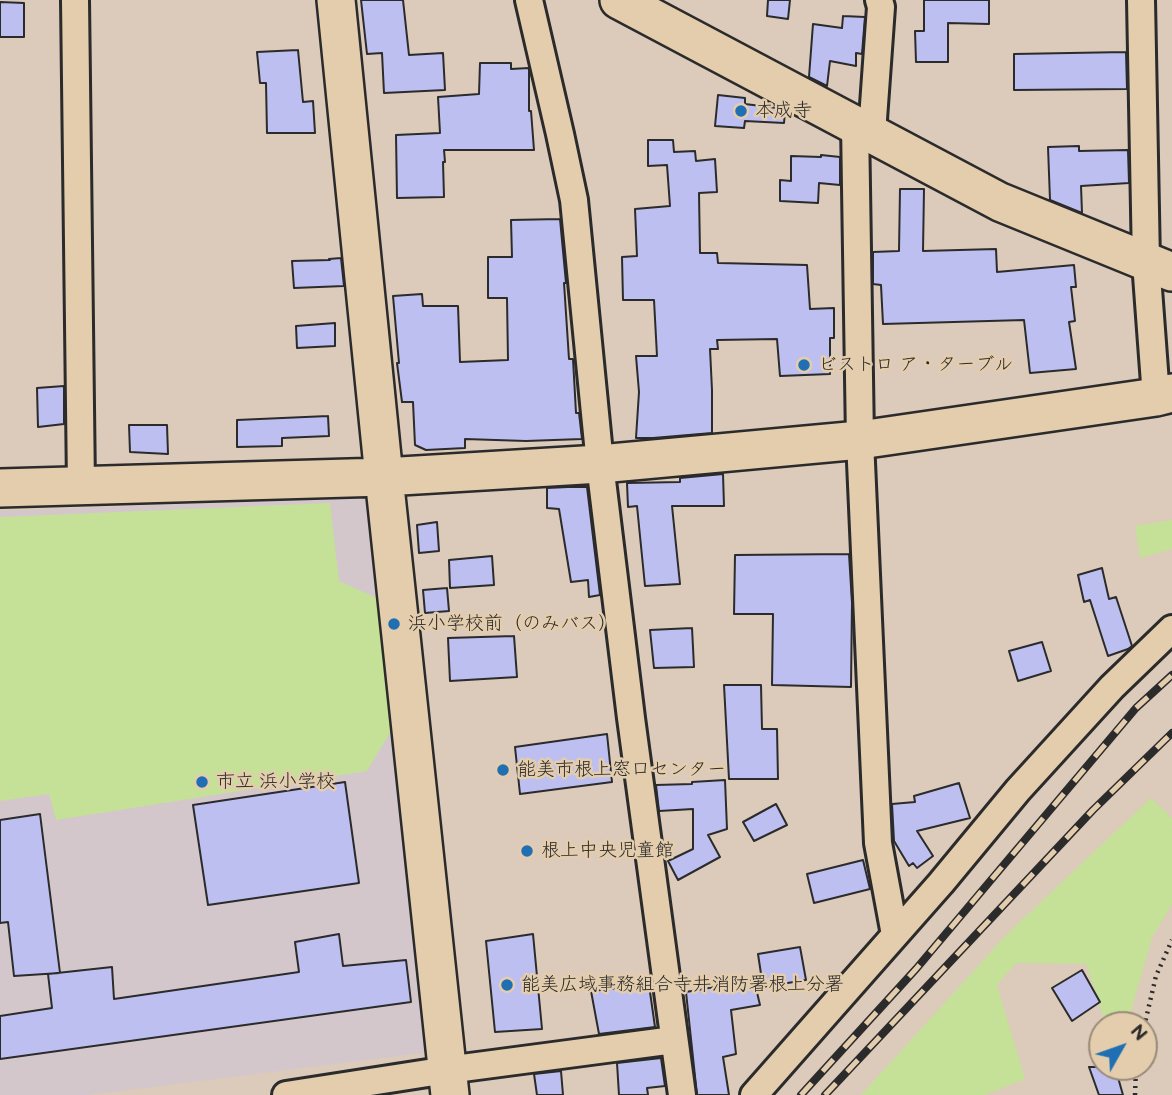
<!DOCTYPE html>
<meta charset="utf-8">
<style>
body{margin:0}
#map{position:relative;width:1172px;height:1095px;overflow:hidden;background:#dccabb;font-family:"Balsamiq Sans",sans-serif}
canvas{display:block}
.north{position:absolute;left:1088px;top:1011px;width:70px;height:70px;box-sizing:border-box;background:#e4cdad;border:2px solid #9a8c79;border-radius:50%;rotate:50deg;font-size:19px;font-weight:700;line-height:28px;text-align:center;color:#2b2b2b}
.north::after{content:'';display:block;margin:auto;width:24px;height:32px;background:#1f6fb2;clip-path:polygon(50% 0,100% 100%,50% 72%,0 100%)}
</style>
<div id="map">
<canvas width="1172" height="1095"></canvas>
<div class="north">N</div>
</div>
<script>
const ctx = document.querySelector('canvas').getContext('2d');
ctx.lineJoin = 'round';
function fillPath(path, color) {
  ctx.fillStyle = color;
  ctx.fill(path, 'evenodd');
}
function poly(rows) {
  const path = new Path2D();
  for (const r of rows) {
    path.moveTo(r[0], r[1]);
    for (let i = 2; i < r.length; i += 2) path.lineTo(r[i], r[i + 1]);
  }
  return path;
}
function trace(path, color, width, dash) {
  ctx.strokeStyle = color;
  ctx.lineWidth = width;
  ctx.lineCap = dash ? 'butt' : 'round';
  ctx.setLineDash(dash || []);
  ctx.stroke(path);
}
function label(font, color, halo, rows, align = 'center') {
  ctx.font = font + ' "Balsamiq Sans","Klee One",sans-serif';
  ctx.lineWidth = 5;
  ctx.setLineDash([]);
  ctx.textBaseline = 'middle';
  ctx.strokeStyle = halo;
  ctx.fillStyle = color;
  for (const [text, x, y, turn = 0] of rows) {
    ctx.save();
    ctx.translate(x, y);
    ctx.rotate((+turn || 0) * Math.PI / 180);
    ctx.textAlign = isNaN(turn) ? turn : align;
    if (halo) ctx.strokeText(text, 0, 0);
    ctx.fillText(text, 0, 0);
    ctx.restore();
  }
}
fillPath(poly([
 [376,497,430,1052,88,1095,0,1095,0,511]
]), '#d3c7cb');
fillPath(poly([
 [330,503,339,581,379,599,391,731,367,771,56,820,49,794,0,801,0,517],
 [1172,520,1172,549,1140,558,1135,526],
 [1151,798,1172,818,1172,904,1152,938,1127,1025,1106,1025,1086,964,1016,963,997,985,1025,1079,985,1095,861,1095,1008,933]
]), '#c5e097');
const building = poly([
 [361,0,403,0,409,55,443,53,445,90,384,93,382,53,367,54,361,0],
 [768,0,790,0,788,19,767,16,768,0],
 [924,0,989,0,989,24,948,23,948,62,916,62,915,31,924,31,924,0],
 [0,2,24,3,24,37,0,37,0,2],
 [843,16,865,17,862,54,856,53,856,66,830,61,827,86,809,77,813,24,842,28,843,16],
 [298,50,303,102,313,101,315,133,267,133,266,83,260,83,257,52,298,50],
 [1126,52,1127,89,1014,90,1014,54,1126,52],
 [480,63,511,63,511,69,529,68,529,111,531,111,534,150,444,150,445,162,443,162,444,197,397,198,396,135,440,133,438,97,479,94,480,63],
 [718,95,745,98,745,104,777,108,785,112,784,123,745,121,744,128,715,126,718,95],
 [648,140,673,140,674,152,695,151,696,161,715,159,717,192,699,193,700,253,717,253,718,263,807,265,810,309,834,308,834,338,830,338,830,374,780,376,777,339,717,340,718,349,710,349,712,390,712,433,653,438,636,438,639,392,636,356,657,356,654,300,623,300,622,257,637,256,635,209,670,206,667,165,648,166,648,140],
 [1079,146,1079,151,1128,150,1129,183,1081,186,1082,213,1050,200,1048,147,1079,146],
 [821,155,840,157,840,185,819,183,818,203,780,201,780,180,791,181,791,156,821,157,821,155],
 [900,189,924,189,923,251,996,249,997,272,1074,265,1076,287,1071,287,1075,321,1069,322,1076,369,1030,373,1024,320,883,324,881,285,873,284,873,252,899,251,900,189],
 [560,219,566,283,564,283,569,359,573,359,576,413,579,413,582,439,526,441,465,439,465,448,426,450,415,445,413,402,402,402,397,363,399,363,393,296,422,294,423,306,458,306,460,362,508,360,507,298,488,298,488,257,512,257,511,220,560,219],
 [341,258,344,286,294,288,292,261,330,260,329,259,341,258],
 [335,323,335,346,297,348,296,326,335,323],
 [64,386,64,424,38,427,37,388,64,386],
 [328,416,329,436,282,438,282,446,237,447,237,420,328,416],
 [129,425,167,425,168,454,130,452,129,425],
 [723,474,724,506,672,506,680,584,645,586,637,506,628,507,627,483,680,482,680,478,723,474],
 [568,487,587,487,600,595,589,597,588,580,571,582,559,509,547,508,547,488,568,487],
 [437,522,439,551,419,553,417,525,437,522],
 [849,554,852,603,851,687,772,685,773,614,734,614,735,555,849,554],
 [492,556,494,585,450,588,449,560,492,556],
 [1102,568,1109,599,1116,597,1132,646,1128,649,1108,656,1090,600,1084,602,1078,575,1102,568],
 [447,588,449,611,425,613,423,590,447,588],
 [692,628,694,667,654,668,650,630,692,628],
 [514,636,517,677,450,681,448,638,514,636],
 [1042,642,1051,671,1018,681,1009,651,1042,642],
 [724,685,761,685,762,729,777,729,778,779,729,779,724,685],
 [607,734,612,782,520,794,515,747,607,734],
 [725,780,727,829,708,835,720,857,678,880,668,861,693,849,693,809,659,811,656,785,692,784,692,782,725,780],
 [345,782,359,883,208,905,193,805,345,782],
 [959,783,970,818,917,831,933,856,917,868,913,863,909,866,894,841,892,804,915,802,914,796,959,783],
 [776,804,787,825,754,841,743,822,776,804],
 [40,814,60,973,14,976,8,922,0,923,0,820,40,814],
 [863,860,870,889,814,903,807,874,863,860],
 [339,934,343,966,406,960,411,1002,0,1059,0,1016,52,1008,48,974,112,967,114,999,299,972,295,942,339,934],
 [533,934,542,1029,495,1032,486,941,533,934],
 [800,947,806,980,763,987,758,954,800,947],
 [1082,970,1100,1002,1072,1021,1052,988,1082,970],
 [754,980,760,1005,731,1010,736,1054,723,1057,729,1095,697,1095,686,992,754,980],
 [649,985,655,1027,599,1034,591,991,649,985],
 [661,1058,665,1086,647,1088,648,1095,619,1095,617,1063,661,1058],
 [1089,1067,1115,1067,1123,1095,1099,1095,1089,1067],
 [561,1071,563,1095,537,1095,534,1074,561,1071]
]);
fillPath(building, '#bebff1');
trace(building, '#2b2b2b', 2);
const street = poly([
 [75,0,81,486],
 [529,0,560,134,574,200,600,464,631,718,682,1095],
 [1141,0,1146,262,1156,397],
 [855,124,860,440,878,843,895,935],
 [872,133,881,7,879,0],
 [286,1095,447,1070,674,1040],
 [754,1095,941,883,1018,790,1112,687,1172,629]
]);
const secondary = poly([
 [336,0,384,477,450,1095],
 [619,0,1000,202,1172,272],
 [0,488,384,477,600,464,860,440,1156,397,1172,393]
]);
trace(street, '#2b2b2b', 32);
trace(secondary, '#2b2b2b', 42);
trace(poly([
 [1144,1027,1156,976,1172,940],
 [1135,1095,1136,1067]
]), '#2b2b2b', 4.5, [2, 5]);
trace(street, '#e4cdad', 26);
trace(secondary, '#e4cdad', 37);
const rail = poly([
 [801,1095,916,969,1136,708,1172,675],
 [825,1095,1093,810,1172,733]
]);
trace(rail, '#2b2b2b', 8);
trace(rail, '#e4cdad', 5, [16]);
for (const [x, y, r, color] of [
 [741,111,7,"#1f6fb2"],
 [804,365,7,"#1f6fb2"],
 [394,624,7,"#1f6fb2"],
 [503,770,7,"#1f6fb2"],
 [202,782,7,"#1f6fb2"],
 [527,851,7,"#1f6fb2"],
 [507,985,7,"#1f6fb2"]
]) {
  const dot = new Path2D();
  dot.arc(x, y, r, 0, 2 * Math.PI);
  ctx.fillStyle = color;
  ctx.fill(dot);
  trace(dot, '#e4cdad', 2.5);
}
label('19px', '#2b2b2b', '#e4cdad', [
 ["本成寺",755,111],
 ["ビストロ ア・ターブル",818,365],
 ["浜小学校前（のみバス）",408,624],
 ["能美市根上窓口センター",517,770],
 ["市立 浜小学校",216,782],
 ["根上中央児童館",541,851],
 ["能美広域事務組合寺井消防署根上分署",521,985]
], 'left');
</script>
